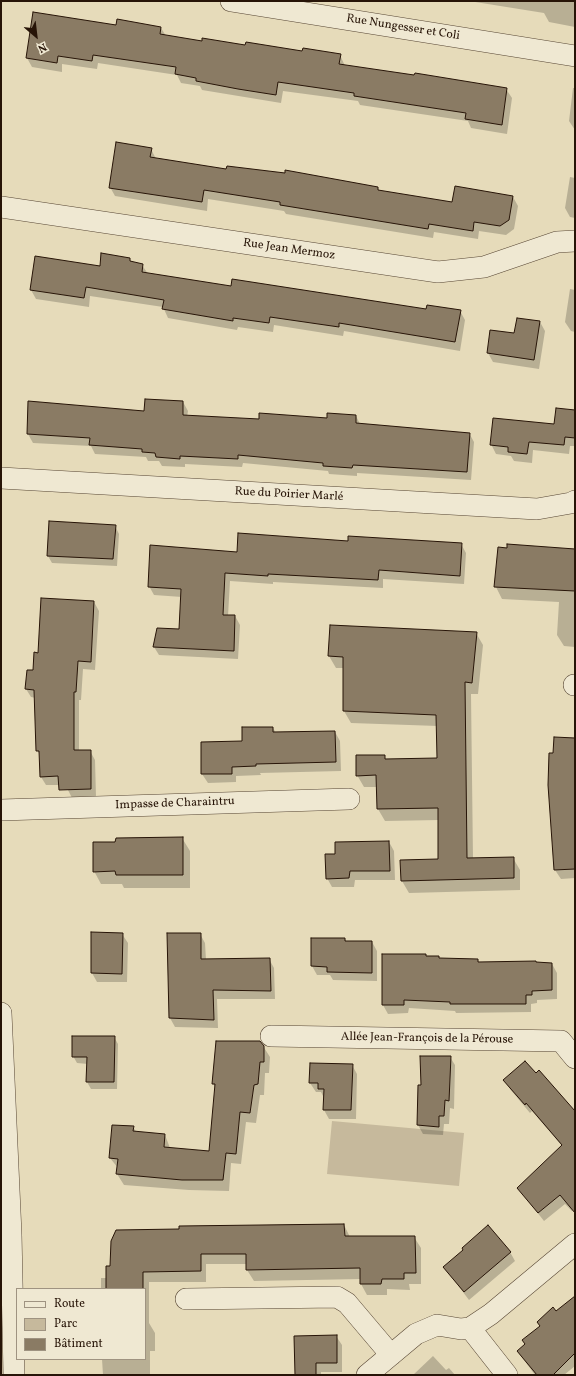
<!DOCTYPE html>
<meta charset="utf-8">
<style>
body{margin:0}
#map{position:relative;width:576px;height:1376px;overflow:hidden;background:#e6dbba;font-family:Vollkorn,serif}
canvas{display:block}
.frame{position:absolute;inset:0;border:2px solid #271407;pointer-events:none}
.legend{position:absolute;left:16px;top:1288px;width:130px;height:72px;box-sizing:border-box;background:#efe8d2;border:1px solid #9f9381;margin:0;padding:5px 7px;list-style:none;font-size:12px;color:#271407}
.legend li{display:flex;align-items:center;gap:8px;height:20px}
.legend b{width:20px;border:1px solid #9f9381}
.north{position:absolute;left:16px;top:16px;width:40px;height:40px;-webkit-text-stroke:3px #efe8d2;paint-order:stroke;rotate:152deg;font-size:11px;font-weight:700;line-height:16px;text-align:center;color:#271407}
.north::after{content:'';display:block;margin:auto;width:14px;height:18px;background:#271407;clip-path:polygon(50% 0,100% 100%,50% 72%,0 100%)}
</style>
<div id="map">
<canvas width="576" height="1376"></canvas>
<div class="frame"></div>
<ul class="legend">
<li><b style="height:5px;background:#efe8d2"></b>Route</li>
<li><b style="height:11px;background:#c6b99c"></b>Parc</li>
<li><b style="height:11px;background:#8a7b64"></b>Bâtiment</li>
</ul>
<div class="north">N</div>
</div>
<script>
const ctx = document.querySelector('canvas').getContext('2d');
ctx.lineJoin = 'round';
function fillPath(path, color) {
  ctx.fillStyle = color;
  ctx.fill(path, 'evenodd');
}
function poly(rows) {
  const path = new Path2D();
  for (const r of rows) {
    path.moveTo(r[0], r[1]);
    for (let i = 2; i < r.length; i += 2) path.lineTo(r[i], r[i + 1]);
  }
  return path;
}
function trace(path, color, width, dash) {
  ctx.strokeStyle = color;
  ctx.lineWidth = width;
  ctx.lineCap = dash ? 'butt' : 'round';
  ctx.setLineDash(dash || []);
  ctx.stroke(path);
}
function label(font, color, halo, rows, align = 'center') {
  ctx.font = font + ' Vollkorn,serif';
  ctx.lineWidth = 3.5;
  ctx.setLineDash([]);
  ctx.textBaseline = 'middle';
  ctx.strokeStyle = halo;
  ctx.fillStyle = color;
  for (const [text, x, y, turn = 0] of rows) {
    ctx.save();
    ctx.translate(x, y);
    ctx.rotate((+turn || 0) * Math.PI / 180);
    ctx.textAlign = isNaN(turn) ? turn : align;
    if (halo) ctx.strokeText(text, 0, 0);
    ctx.fillText(text, 0, 0);
    ctx.restore();
  }
}
fillPath(poly([
 [332,1121,464,1133,459,1186,327,1174],
 [1,1220,3,1375,1,1375]
]), '#c6b99c');
fillPath(poly([
 [469,1,575,1,575,27,549,22,544,13],
 [117,26,161,28,166,36,203,42,340,55,345,66,506,89,512,98,507,134,471,128,468,121,360,105,358,101,283,91,281,103,202,90,200,86,181,83,177,75,98,63,97,69,62,64,62,72,32,67,27,58],
 [573,88,575,88,575,130,569,121],
 [151,149,156,159,227,170,377,188,380,192,453,203,513,197,518,206,514,229,506,235,479,231,478,239,434,232,433,238,286,214,284,211,208,199,207,211,115,196,110,187],
 [570,177,575,178,575,218,570,217,565,208],
 [129,259,132,263,142,265,148,274,232,287,427,310,460,311,465,320,460,351,344,331,343,336,274,325,273,332,238,327,237,330,168,318,163,307,90,296,89,307,36,299,31,290],
 [570,289,575,290,575,332,571,331,565,322],
 [540,322,545,331,539,369,493,362,488,353,515,334],
 [29,402,145,412,183,402,188,411,187,417,260,420,328,419,356,416,360,424,469,433,474,442,471,480,357,473,357,476,329,474,328,471,243,463,242,467,185,464,185,467,162,466,159,461,148,461,146,457,95,454,91,446,33,443,28,434],
 [575,411,575,446,570,446,569,454,533,450,532,463,514,461,511,456,496,454,491,444,555,426],
 [115,526,119,534,117,566,52,563,48,556],
 [349,542,461,544,466,553,464,584,383,579,383,588,273,582,273,584,230,581,228,616,235,616,240,625,238,659,159,655,154,647,180,630,182,597,154,595,149,586,238,553],
 [575,550,575,647,564,646,557,635,559,602,502,599,496,587],
 [94,602,99,611,95,670,83,669,81,700,79,700,79,751,90,751,95,760,96,797,72,798,68,790,64,790,61,785,46,785,41,777,40,755,37,750,36,698,31,697,26,689,39,654],
 [476,633,483,645,478,694,471,694,473,859,513,858,520,870,520,890,409,893,402,881,439,860,439,820,385,821,378,809,377,787,364,787,357,775,384,756,386,760,438,759,438,726,351,723,344,711,344,668,336,668,329,656],
 [273,728,276,733,335,732,340,741,341,771,260,773,261,775,236,776,236,782,208,783,202,774],
 [575,739,575,878,561,879,555,870,549,786,554,754],
 [182,838,190,851,190,888,124,888,122,884,101,884,94,871],
 [389,842,394,851,395,880,355,880,354,887,332,887,327,878,336,855],
 [92,934,122,934,128,943,127,982,97,982,92,973],
 [168,934,200,934,205,943,206,960,269,959,274,968,275,999,217,999,218,1028,175,1027,170,1018],
 [312,939,345,939,347,942,372,942,377,951,377,981,333,980,330,975,317,975,312,966],
 [425,955,427,957,439,959,478,960,479,963,552,964,557,973,557,999,537,1000,537,1003,531,1004,531,1012,456,1013,455,1011,409,1008,408,1013,388,1014,383,1005],
 [114,1037,118,1044,117,1089,91,1089,87,1082,88,1064,77,1063,73,1056],
 [263,1046,270,1057,269,1073,265,1073,264,1095,260,1095,256,1123,246,1122,241,1164,231,1163,229,1191,189,1190,124,1185,117,1174,118,1168,110,1158,133,1127,137,1133,165,1135,170,1148,209,1152,216,1088,213,1084],
 [450,1057,455,1065,454,1109,450,1108,449,1124,444,1124,443,1135,423,1134,418,1125,419,1086,422,1086],
 [311,1064,352,1065,357,1074,356,1119,329,1119,324,1110,324,1098,321,1092,316,1092,310,1083],
 [504,1080,575,1112,575,1209,572,1211,565,1204,544,1221,518,1188,562,1146,532,1111,530,1113,510,1089],
 [344,1225,350,1237,414,1237,421,1248,421,1284,409,1284,410,1290,387,1289,387,1295,367,1295,361,1284,361,1279,254,1281,247,1270,247,1264,206,1264,206,1282,149,1282,149,1323,155,1333,155,1351,150,1351,150,1375,103,1375,102,1359,145,1359,145,1289,101,1289,101,1278,107,1278,111,1267,180,1230],
 [510,1252,515,1261,469,1300,444,1267],
 [575,1297,575,1366,564,1375,535,1375,518,1352,556,1312],
 [336,1336,342,1345,342,1372,321,1372,321,1375,296,1375],
 [433,1356,446,1370,449,1368,455,1375,413,1375]
]), '#0003');
const building = poly([
 [33,12,116,25,117,19,161,27,160,34,202,41,202,38,245,45,246,42,302,51,303,48,341,54,339,64,414,75,415,73,507,88,502,125,465,119,466,113,354,96,354,93,278,82,276,95,238,89,196,81,196,78,175,74,176,67,93,55,92,61,58,56,57,63,26,58,33,12],
 [116,142,152,148,150,157,226,169,227,166,285,173,285,170,378,187,378,190,452,202,455,186,513,196,509,220,500,226,474,222,473,231,429,224,428,229,280,205,280,202,204,190,202,202,109,188,116,142],
 [101,253,130,258,130,261,143,264,142,272,231,286,232,279,426,309,427,305,461,310,455,342,339,323,339,327,270,317,269,323,233,318,233,321,162,309,164,300,86,287,84,298,30,290,35,256,100,266,101,253],
 [517,318,540,321,534,360,487,353,490,330,514,333,517,318],
 [145,399,183,401,183,415,259,419,259,413,327,418,327,413,356,415,356,423,470,433,467,472,353,465,352,468,323,466,323,463,238,455,238,459,180,456,180,459,156,457,155,453,142,452,142,449,89,445,90,438,27,434,28,401,144,411,145,399],
 [556,408,575,410,575,438,565,437,564,445,529,442,527,454,508,452,508,447,490,445,493,418,554,424,556,408],
 [49,521,116,525,113,559,47,556,49,521],
 [238,533,348,541,348,536,462,543,460,576,379,570,378,580,268,574,268,576,225,573,223,615,235,615,234,651,153,647,157,628,179,629,181,589,148,587,150,545,237,552,238,533],
 [507,544,575,549,575,591,494,587,498,547,507,548,507,544],
 [41,598,94,601,91,662,78,661,76,692,74,692,74,750,91,750,91,789,59,790,58,776,40,777,39,751,36,751,34,690,25,689,27,670,33,670,34,652,38,653,41,598],
 [330,625,477,632,472,683,465,682,467,858,514,857,514,878,401,881,400,860,438,859,438,808,377,809,376,775,356,776,356,755,385,755,385,759,437,758,436,715,343,711,343,657,328,656,330,625],
 [242,727,273,727,273,732,335,731,336,762,256,764,256,766,232,767,232,774,201,774,201,742,242,741,242,727],
 [554,737,575,738,575,869,554,870,548,785,549,753,553,753,554,737],
 [183,837,183,875,116,875,115,871,93,872,93,842,115,842,116,838,183,837],
 [389,841,390,871,350,871,349,878,326,879,325,854,335,854,335,842,389,841],
 [91,932,123,933,122,974,91,973,91,932],
 [167,933,201,933,201,959,270,958,271,991,213,990,214,1020,169,1018,167,933],
 [311,938,345,938,345,941,372,941,372,973,327,972,327,967,311,966,311,938],
 [382,954,426,954,426,956,439,956,439,958,478,959,478,962,536,961,536,962,552,963,552,990,532,991,532,995,526,995,526,1004,450,1004,450,1002,404,1000,404,1005,382,1005,382,954],
 [72,1036,115,1036,114,1082,86,1082,87,1057,72,1057,72,1036],
 [216,1041,260,1041,264,1046,264,1062,260,1062,258,1084,254,1085,250,1113,240,1112,236,1154,226,1153,223,1180,182,1180,116,1174,118,1159,109,1158,112,1125,134,1126,133,1131,165,1134,164,1147,209,1151,215,1084,212,1084,216,1041],
 [420,1056,451,1056,449,1101,445,1100,444,1116,439,1116,439,1127,417,1125,418,1085,421,1085,420,1056],
 [525,1061,536,1073,539,1070,575,1111,575,1213,560,1195,538,1213,517,1188,562,1145,526,1103,525,1105,503,1080,525,1061],
 [310,1063,353,1064,351,1110,323,1110,324,1089,318,1089,318,1083,309,1083,310,1063],
 [344,1224,345,1236,415,1236,416,1273,404,1273,404,1279,382,1279,381,1284,360,1284,360,1268,246,1270,246,1254,201,1254,201,1271,143,1272,143,1289,106,1289,106,1266,110,1266,111,1241,116,1230,179,1229,179,1226,344,1224],
 [488,1225,511,1252,464,1292,443,1267,463,1250,462,1248,488,1225],
 [575,1296,575,1353,553,1375,537,1375,517,1351,525,1344,522,1340,540,1326,537,1322,553,1307,556,1311,575,1296],
 [337,1335,337,1363,316,1363,316,1375,295,1375,294,1336,337,1335]
]);
fillPath(building, '#8a7b64');
trace(building, '#271407', 1);
const minor = poly([
 [231,1,575,56],
 [1,207,438,272,484,267,557,242,575,241],
 [1,478,537,509,571,503,575,501],
 [574,685,575,685],
 [1,810,349,799],
 [1,1013,11,1234,14,1375],
 [271,1036,561,1041,575,1058],
 [186,1299,337,1297,347,1303,391,1355],
 [470,1328,507,1375],
 [367,1375,416,1334,437,1325,461,1329,470,1328,491,1314,575,1244]
]);
trace(minor, '#574634', 22);
trace(minor, '#efe8d2', 21);
label('12px', '#271407', '#efe8d2', [
 ["Rue Nungesser et Coli",403,28,9],
 ["Rue Jean Mermoz",289,250,8],
 ["Rue du Poirier Marlé",289,495,3],
 ["Impasse de Charaintru",175,804,-2],
 ["Allée Jean-François de la Pérouse",427,1039,1]
]);
</script>
